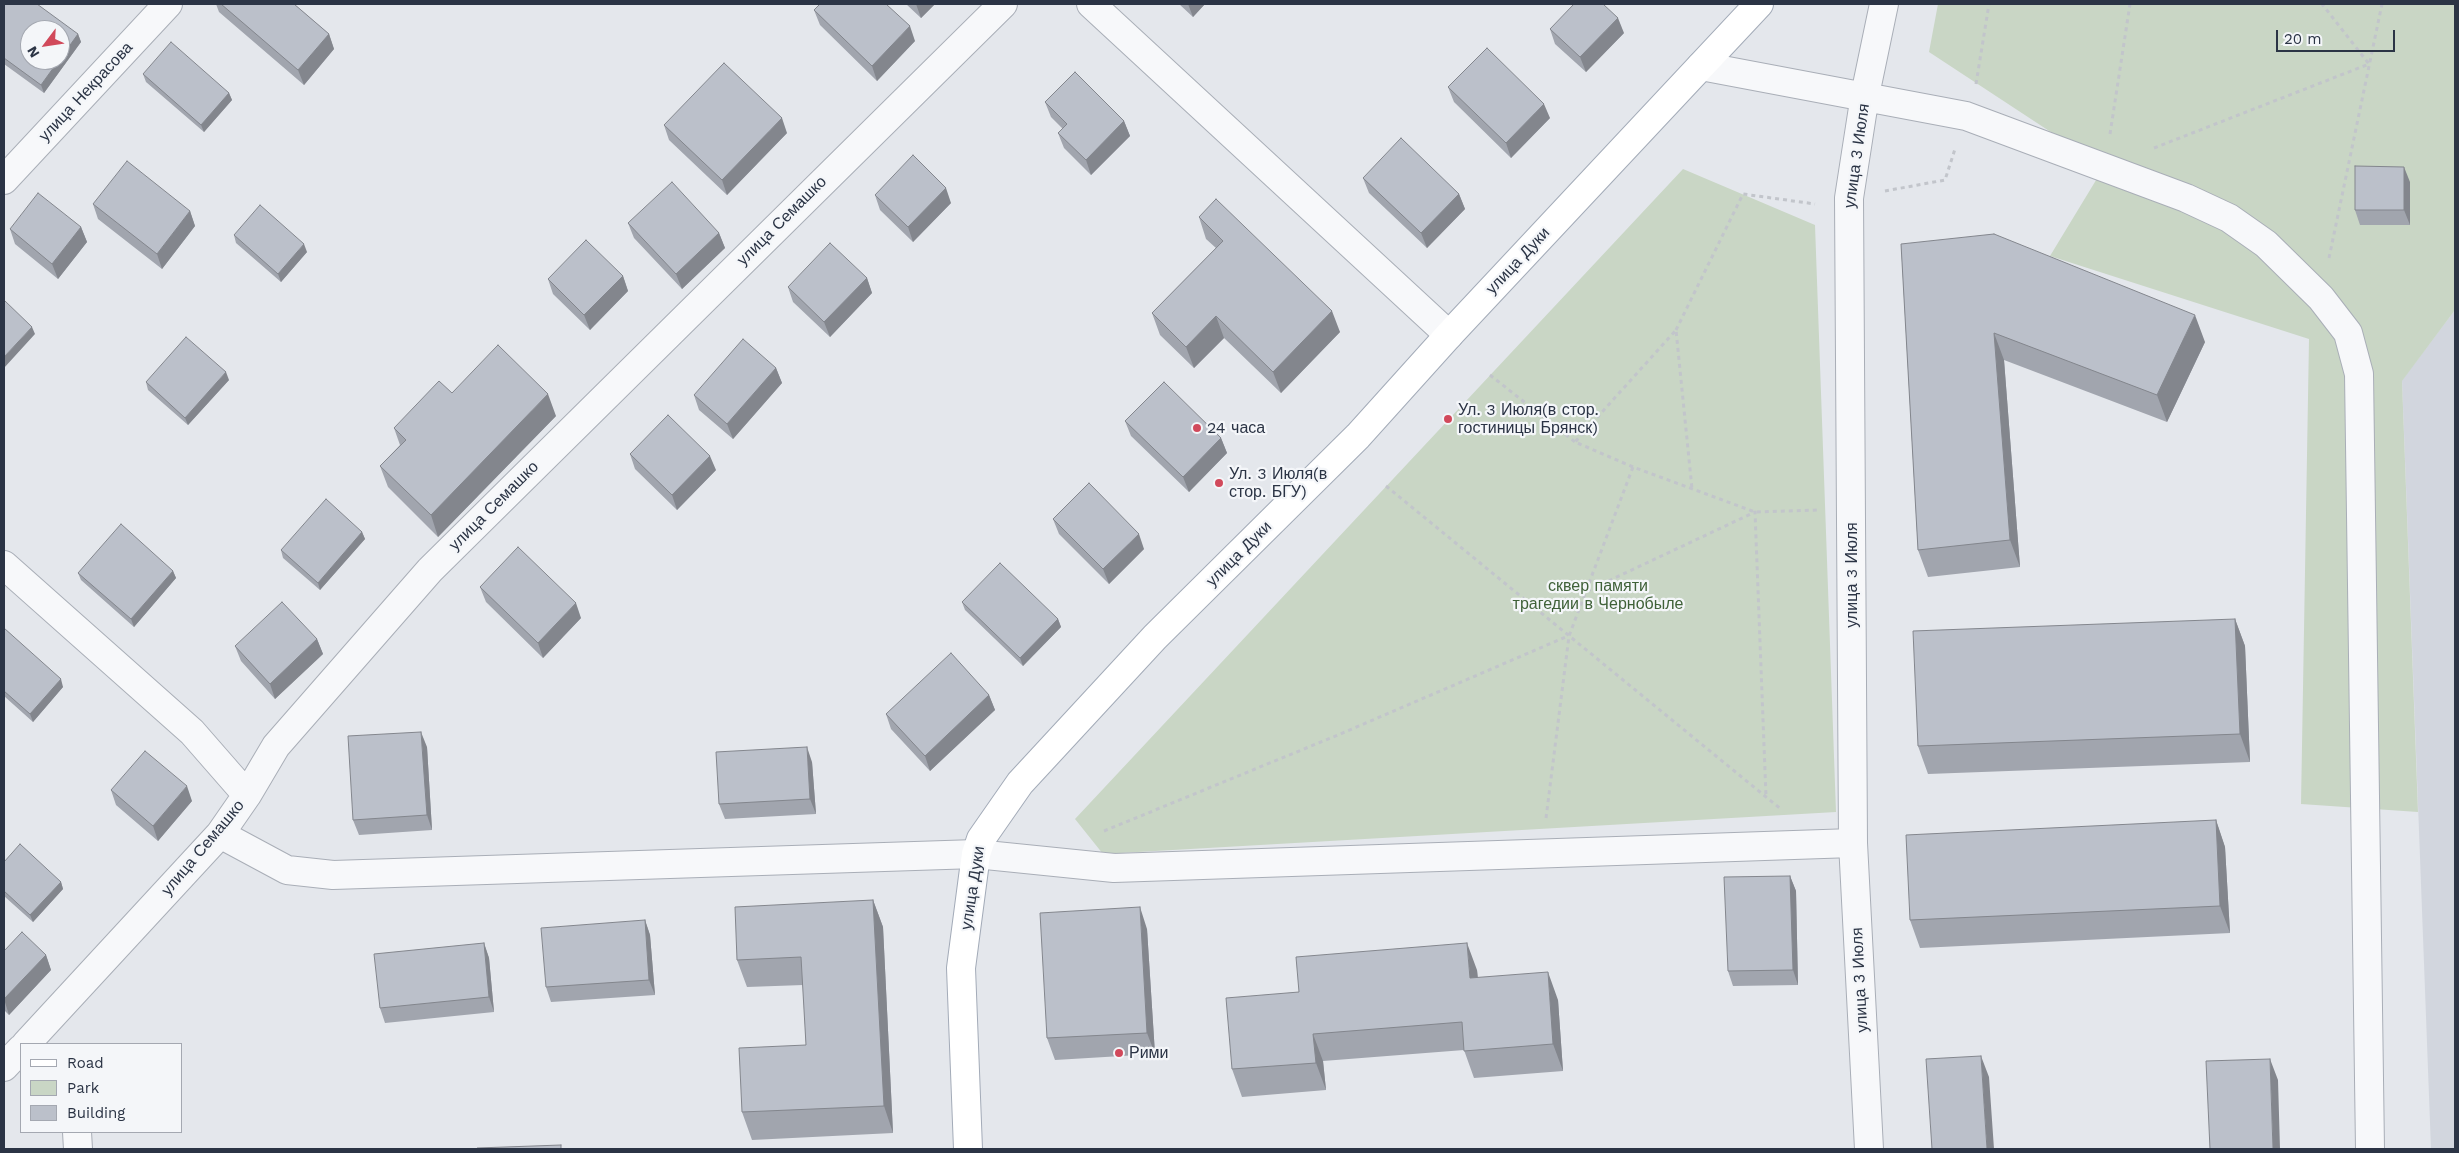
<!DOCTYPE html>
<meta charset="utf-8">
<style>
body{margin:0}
#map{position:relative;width:2459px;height:1153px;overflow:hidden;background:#e4e7ec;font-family:"Work Sans",sans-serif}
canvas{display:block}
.frame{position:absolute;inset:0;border:5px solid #2b3445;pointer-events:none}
.legend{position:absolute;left:20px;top:1043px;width:162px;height:90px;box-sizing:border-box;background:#f4f6f9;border:1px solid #a4a8b1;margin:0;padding:6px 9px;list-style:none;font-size:15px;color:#2b3445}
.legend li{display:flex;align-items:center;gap:10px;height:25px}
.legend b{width:25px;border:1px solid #a4a8b1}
.north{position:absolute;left:20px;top:20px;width:50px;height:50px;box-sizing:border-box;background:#f4f6f9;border:1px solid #a4a8b1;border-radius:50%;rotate:239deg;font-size:14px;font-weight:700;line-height:20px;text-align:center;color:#2b3445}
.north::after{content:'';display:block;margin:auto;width:18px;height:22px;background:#d1495b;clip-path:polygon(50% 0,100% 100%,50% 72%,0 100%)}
.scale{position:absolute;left:2276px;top:30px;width:119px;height:22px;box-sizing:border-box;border:2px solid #2b3445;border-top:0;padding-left:6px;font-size:15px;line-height:18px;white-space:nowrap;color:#2b3445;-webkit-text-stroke:4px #f4f6f9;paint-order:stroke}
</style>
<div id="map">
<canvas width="2459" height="1153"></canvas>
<div class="frame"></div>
<ul class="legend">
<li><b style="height:6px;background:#fff"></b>Road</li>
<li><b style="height:14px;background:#c9d6c5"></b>Park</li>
<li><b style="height:14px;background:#bbc0ca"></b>Building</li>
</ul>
<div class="north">N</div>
<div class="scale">20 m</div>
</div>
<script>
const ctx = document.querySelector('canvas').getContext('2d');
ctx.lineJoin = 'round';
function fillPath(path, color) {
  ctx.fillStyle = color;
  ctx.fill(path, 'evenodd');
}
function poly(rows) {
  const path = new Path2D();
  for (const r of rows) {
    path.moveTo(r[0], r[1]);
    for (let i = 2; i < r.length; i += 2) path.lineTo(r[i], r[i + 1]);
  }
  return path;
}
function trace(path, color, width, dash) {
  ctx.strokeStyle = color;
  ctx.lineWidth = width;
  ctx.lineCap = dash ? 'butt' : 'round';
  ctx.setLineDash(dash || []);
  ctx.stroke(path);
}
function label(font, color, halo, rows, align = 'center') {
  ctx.font = font + ' "Work Sans",sans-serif';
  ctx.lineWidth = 4.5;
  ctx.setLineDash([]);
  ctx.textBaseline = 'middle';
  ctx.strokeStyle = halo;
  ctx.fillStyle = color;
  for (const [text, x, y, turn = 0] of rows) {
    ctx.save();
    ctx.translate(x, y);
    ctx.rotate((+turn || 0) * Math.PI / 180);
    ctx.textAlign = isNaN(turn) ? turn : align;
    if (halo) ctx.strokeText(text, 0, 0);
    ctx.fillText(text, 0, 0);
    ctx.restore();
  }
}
fillPath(poly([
 [2455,310,2455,1149,2431,1149,2402,380]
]), '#d2d6de');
fillPath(poly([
 [1938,4,2455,4,2455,310,2402,381,2418,812,2301,804,2309,339,2050,256,2104,167,1929,52],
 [1683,169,1815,225,1836,812,1103,854,1075,819]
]), '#c9d6c5');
const minor = poly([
 [1091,4,1449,335],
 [1701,66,1966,116,2186,198,2229,218,2266,244,2321,298,2348,333,2359,374,2370,1149],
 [4,180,168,4],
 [4,565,192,732,247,795],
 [220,834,287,870,333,875,976,854,1114,868,1853,843],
 [26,1044,220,834,247,795,276,746,430,570,1003,4],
 [4,1067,21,1049],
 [77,1132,78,1149],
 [1869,1149,1853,843,1849,198,1865,95,1884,4]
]);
const major = poly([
 [968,1149,961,968,976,854,981,839,1020,783,1155,637,1358,436,1449,335,1759,4]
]);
trace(minor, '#a9aeb7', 30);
trace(major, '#a3abb8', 30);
trace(poly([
 [1976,84,1989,4],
 [2110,134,2130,4],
 [2154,148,2369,64,2322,4],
 [1885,191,1945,180,1955,149],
 [2329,258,2382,4],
 [1676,330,1743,194,1815,204],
 [1490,375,1575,442],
 [1633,467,1575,442,1676,330,1692,489],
 [1386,486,1782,810],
 [1587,591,1755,512,1766,797],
 [1546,818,1569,636,1633,467,1755,512,1817,510],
 [1104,831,1338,735,1568,636]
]), '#c2c5cb', 3, [4, 4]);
trace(minor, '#f7f8fa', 28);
trace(major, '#fff', 28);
fillPath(poly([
 [4,4,78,34,81,42,44,93,4,64],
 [216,4,294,4,329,34,334,49,304,85,219,12],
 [906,4,935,4,921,18],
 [1179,4,1205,4,1193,17],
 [814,10,915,41,877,81,820,25],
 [1550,29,1624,33,1586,72,1555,44],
 [143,74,229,93,232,100,204,132,146,82],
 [1448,87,1550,118,1511,158,1454,102],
 [1045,102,1124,121,1130,136,1091,175,1064,148,1058,133,1063,129,1051,117],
 [664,125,787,133,727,195,669,140],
 [1363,178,1459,194,1465,209,1427,248,1369,193],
 [2410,182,2410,225,2360,225,2355,210],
 [875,195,951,203,913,242,880,210],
 [93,204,190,211,195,226,162,269,98,219],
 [1199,217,1340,332,1281,393,1224,338,1194,368,1160,335,1152,313,1216,248,1206,239],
 [628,223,719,233,725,248,682,289,634,238],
 [81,227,87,242,58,279,15,244,10,229],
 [234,235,307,252,281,282,236,243],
 [1901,244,2205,342,2167,422,2004,360,2020,567,1928,577,1918,550],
 [623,276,628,291,590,330,553,294,548,279],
 [867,278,872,293,830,337,793,302,788,287],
 [776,368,782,383,733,439,699,410,694,395],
 [229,380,188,425,148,390,146,382],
 [452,393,556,416,438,537,388,487,380,466,400,445,394,428],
 [1125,421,1221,438,1227,453,1189,492,1131,436],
 [630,454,716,470,677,510,635,469],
 [1053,519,1144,549,1109,584,1059,534],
 [362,532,365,539,320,590,283,558,281,550],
 [173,571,176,578,134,627,81,580,78,573],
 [480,587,581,618,543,658,486,602],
 [962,602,1058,619,1061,627,1023,666,965,610],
 [2235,619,2245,646,2250,762,1928,774,1918,746],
 [4,628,63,687,33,722,4,696],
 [317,639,323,654,275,699,241,661,235,646],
 [989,695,995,710,930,771,891,729,886,714],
 [427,747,432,830,359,835,353,820],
 [812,762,816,814,725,819,719,804],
 [111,790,192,801,158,841,116,805],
 [2216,820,2225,847,2230,933,1920,948,1910,920],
 [4,862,61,882,63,889,33,922,4,896],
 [1790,876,1796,891,1798,985,1733,986,1728,971],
 [873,900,883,927,893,1133,752,1140,742,1112,806,1045,803,985,747,987,737,960],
 [645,920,650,935,655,995,551,1002,546,987],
 [1147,929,1155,1054,1055,1060,1047,1038],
 [484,943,489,958,494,1012,385,1023,380,1008],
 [4,951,46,955,51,970,9,1015,4,1010],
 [1477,970,1478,978,1558,1000,1563,1071,1474,1078,1464,1050,1323,1061,1326,1090,1242,1097,1232,1069,1299,992]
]), '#a1a5ae');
fillPath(poly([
 [916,4,935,4,921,18],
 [1188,4,1205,4,1193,17],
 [1618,18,1624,33,1586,72,1580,57],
 [910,26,915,41,877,81,872,66],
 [78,34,81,42,44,93,41,85],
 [329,34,334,49,304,85,298,70],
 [229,93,232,100,204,132,201,125],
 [1544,104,1550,118,1511,158,1506,143],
 [782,118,787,133,727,195,722,180],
 [1124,121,1130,136,1091,175,1086,160],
 [2404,167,2410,182,2410,225,2404,210],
 [946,188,951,203,913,242,908,227],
 [1459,194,1465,209,1427,248,1421,233],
 [190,211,195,226,162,269,157,254],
 [81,227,87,242,58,279,52,264],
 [719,233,725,248,682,289,676,274],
 [304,244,307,252,281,282,278,274],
 [623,276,628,291,590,330,584,315],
 [867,278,872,293,830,337,824,322],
 [1332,311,1340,332,1281,393,1273,372],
 [2195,315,2205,342,2167,422,2157,395],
 [1216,316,1224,338,1194,368,1186,347],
 [32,327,35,334,4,368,4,357],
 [1994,333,2004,360,2020,567,2010,540],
 [776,368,782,383,733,439,727,424],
 [226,372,229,380,188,425,185,418],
 [548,394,556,416,438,537,431,515],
 [1221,438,1227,453,1189,492,1183,477],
 [710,456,716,470,677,510,672,495],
 [362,532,365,539,320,590,318,583],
 [1139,534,1144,549,1109,584,1103,569],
 [173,571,176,578,134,627,131,619],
 [576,603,581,618,543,658,538,643],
 [1058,619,1061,627,1023,666,1020,658],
 [2235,619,2245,646,2250,762,2240,734],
 [317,639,323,654,275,699,270,684],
 [61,679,63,687,33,722,30,714],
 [989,695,995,710,930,771,925,756],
 [421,732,427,747,432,830,427,815],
 [807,747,812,762,816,814,810,799],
 [187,786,192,801,158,841,153,826],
 [2216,820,2225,847,2230,933,2220,906],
 [1790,876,1796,891,1798,985,1793,970],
 [61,882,63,889,33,922,30,915],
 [873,900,883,927,893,1133,884,1106],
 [1140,907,1147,929,1155,1054,1147,1033],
 [645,920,650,935,655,995,649,980],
 [484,943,489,958,494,1012,489,997],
 [1467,943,1477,970,1480,1006,1470,978],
 [46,955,51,970,9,1015,4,999],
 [1548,972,1558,1000,1563,1071,1553,1044],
 [1313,1034,1323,1061,1326,1090,1316,1063],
 [1981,1056,1989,1077,1994,1149,1987,1149],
 [2270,1059,2278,1080,2280,1149,2273,1149]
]), '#83868d');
const building = poly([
 [4,4,37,4,78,34,60,59,60,30,30,30,30,60,59,60,41,85,4,58,4,4],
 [221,4,294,4,329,34,298,70,221,4],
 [820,4,886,4,910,26,872,66,814,10,820,4],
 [1574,4,1603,4,1618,18,1580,57,1550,29,1574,4],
 [171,42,229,93,201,125,143,74,171,42],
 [1487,48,1544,104,1506,143,1448,87,1487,48],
 [724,63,782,118,722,180,664,125,724,63],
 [1075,72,1124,121,1086,160,1058,133,1067,124,1045,102,1075,72],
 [1401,138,1459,194,1421,233,1363,178,1401,138],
 [913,155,946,188,908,227,875,195,913,155],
 [127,161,190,211,157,254,93,204,127,161],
 [2355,166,2404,167,2404,210,2355,210,2355,166],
 [672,182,719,233,676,274,628,223,672,182],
 [38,193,81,227,52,264,10,229,38,193],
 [1216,199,1332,311,1273,372,1216,316,1186,347,1152,313,1223,241,1199,217,1216,199],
 [260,205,304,244,278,274,234,235,260,205],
 [1994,234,2195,315,2157,395,1994,333,2010,540,1918,550,1901,244,1994,234],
 [586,240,623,276,584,315,548,279,586,240],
 [830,243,867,278,824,322,788,287,830,243],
 [4,300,32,327,4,357,4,300],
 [186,337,226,372,185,418,146,382,186,337],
 [743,339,776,368,727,424,694,395,743,339],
 [498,345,548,394,431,515,380,466,406,440,394,428,439,381,452,393,498,345],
 [1164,382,1221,438,1183,477,1125,421,1164,382],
 [668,415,710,456,672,495,630,454,668,415],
 [1089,483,1139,534,1103,569,1053,519,1089,483],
 [326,499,362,532,318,583,281,550,326,499],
 [121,524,173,571,131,619,78,573,121,524],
 [518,547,576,603,538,643,480,587,518,547],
 [1000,563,1058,619,1020,658,962,602,1000,563],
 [282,602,317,639,270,684,235,646,282,602],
 [2235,619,2240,734,1918,746,1913,631,2235,619],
 [4,628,61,679,30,714,4,691,4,628],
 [951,653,989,695,925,756,886,714,951,653],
 [421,732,427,815,353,820,348,736,421,732],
 [807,747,810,799,719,804,716,752,807,747],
 [145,751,187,786,153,826,111,790,145,751],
 [2216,820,2220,906,1910,920,1906,835,2216,820],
 [20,844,61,882,30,915,4,891,4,862,20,844],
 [1790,876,1793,970,1728,971,1724,877,1790,876],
 [873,900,884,1106,742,1112,739,1048,806,1045,801,957,737,960,735,907,873,900],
 [1140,907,1147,1033,1047,1038,1040,913,1140,907],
 [645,920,649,980,546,987,541,928,645,920],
 [22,932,46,955,4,999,4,951,22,932],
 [484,943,489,997,380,1008,374,954,484,943],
 [1467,943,1470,978,1548,972,1553,1044,1464,1051,1462,1022,1313,1034,1316,1063,1232,1069,1226,998,1299,992,1296,957,1467,943],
 [1981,1056,1987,1149,1932,1149,1926,1059,1981,1056],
 [2270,1059,2273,1149,2210,1149,2206,1061,2270,1059],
 [561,1145,561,1149,477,1149,477,1148,561,1145]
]);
fillPath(building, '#bbc0ca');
trace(building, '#83868d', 1);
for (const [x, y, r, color] of [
 [1448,419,5,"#d1495b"],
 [1197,428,5,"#d1495b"],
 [1219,483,5,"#d1495b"],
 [1119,1053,5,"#d1495b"]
]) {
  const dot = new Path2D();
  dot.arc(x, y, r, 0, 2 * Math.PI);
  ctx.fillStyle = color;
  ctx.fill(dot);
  trace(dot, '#f4f6f9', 2);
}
label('16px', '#2b3445', '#f4f6f9', [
 ["улица Некрасова",86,92,-47],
 ["улица 3 Июля",1857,156,-82],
 ["улица Семашко",782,221,-45],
 ["улица Дуки",1518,261,-47],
 ["улица Семашко",494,506,-45],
 ["улица Дуки",1239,554,-45],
 ["улица 3 Июля",1852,575,-90],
 ["улица Семашко",203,848,-50],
 ["улица Дуки",973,888,-81],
 ["улица 3 Июля",1860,980,-93]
]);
label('16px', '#2b3445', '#f4f6f9', [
 ["Ул. 3 Июля(в стор.",1458,410],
 ["гостиницы Брянск)",1458,428],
 ["24 часа",1207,428],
 ["Ул. 3 Июля(в",1229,474],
 ["стор. БГУ)",1229,492],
 ["Рими",1129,1053]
], 'left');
label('16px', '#3f6138', '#f4f6f9', [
 ["сквер памяти",1598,586],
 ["трагедии в Чернобыле",1598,604]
]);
</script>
